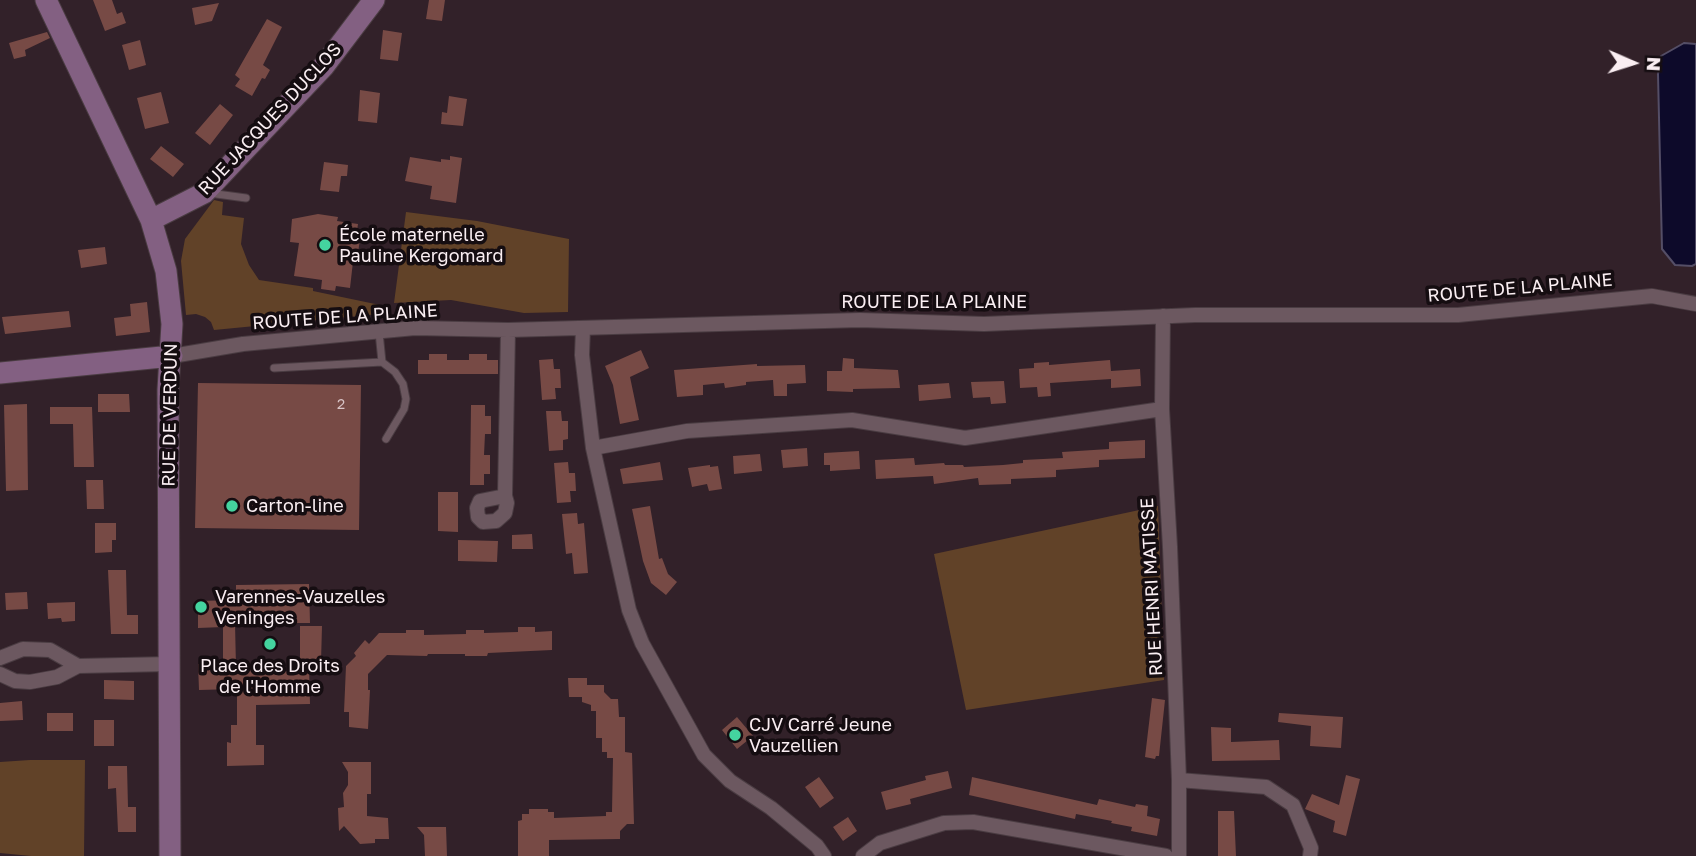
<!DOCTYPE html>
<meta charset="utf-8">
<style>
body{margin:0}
#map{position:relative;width:1696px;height:856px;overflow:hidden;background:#322129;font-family:"Golos Text",sans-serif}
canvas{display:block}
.north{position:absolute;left:1598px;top:28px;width:70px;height:70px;-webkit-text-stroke:5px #150d11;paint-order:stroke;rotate:93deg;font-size:19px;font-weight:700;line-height:28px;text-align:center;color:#faeef2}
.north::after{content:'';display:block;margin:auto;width:24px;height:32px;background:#faeef2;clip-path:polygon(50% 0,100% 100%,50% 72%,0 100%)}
</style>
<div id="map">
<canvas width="1696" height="856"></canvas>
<div class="north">N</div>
</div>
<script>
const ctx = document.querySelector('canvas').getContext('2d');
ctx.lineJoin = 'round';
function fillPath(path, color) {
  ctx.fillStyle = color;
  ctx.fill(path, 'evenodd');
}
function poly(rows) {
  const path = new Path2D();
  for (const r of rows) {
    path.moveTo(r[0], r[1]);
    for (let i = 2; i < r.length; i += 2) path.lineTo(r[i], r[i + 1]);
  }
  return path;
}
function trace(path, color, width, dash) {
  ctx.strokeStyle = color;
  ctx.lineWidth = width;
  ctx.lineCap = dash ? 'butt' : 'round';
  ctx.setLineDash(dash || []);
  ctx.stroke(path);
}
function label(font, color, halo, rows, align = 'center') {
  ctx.font = font + ' "Golos Text",sans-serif';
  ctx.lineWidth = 7;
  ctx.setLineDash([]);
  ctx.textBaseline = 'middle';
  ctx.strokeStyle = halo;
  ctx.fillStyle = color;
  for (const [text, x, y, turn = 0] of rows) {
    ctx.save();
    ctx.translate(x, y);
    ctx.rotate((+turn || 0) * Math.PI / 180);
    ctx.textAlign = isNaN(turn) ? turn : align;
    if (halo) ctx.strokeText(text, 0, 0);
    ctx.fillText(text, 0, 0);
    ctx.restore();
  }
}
fillPath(poly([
 [214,200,223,202,222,215,244,218,241,244,249,265,259,280,313,288,313,291,380,305,379,314,214,330,211,322,205,317,196,314,186,315,181,261,185,239],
 [406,212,477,221,569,239,568,312,524,313,451,300,394,303],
 [1158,506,1164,680,966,710,934,554],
 [30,760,85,760,84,856,31,856,0,853,0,762]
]), '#614228');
const water = poly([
 [1684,43,1696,44,1696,264,1692,266,1675,265,1662,249,1658,74,1661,56,1684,43]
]);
fillPath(water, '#0d0a2a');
trace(water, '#544e66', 2);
fillPath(poly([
 [93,0,112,0,117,14,122,12,126,23,105,31],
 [429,0,445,0,442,21,426,19],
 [219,3,212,21,195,25,192,8],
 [267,19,282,27,263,65,270,70,265,79,262,78,252,96,235,86,240,79,235,75],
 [383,30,402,33,398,61,380,59],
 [47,32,50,38,25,50,26,56,14,59,9,43],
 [140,40,146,65,129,70,122,45],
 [360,90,380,93,377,123,358,121],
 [161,92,169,123,145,129,137,98],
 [449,96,467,99,463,126,441,124,442,112,447,113],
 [220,104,233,115,210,145,195,133],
 [161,146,184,164,173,177,150,159],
 [450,156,462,158,456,203,430,199,432,186,405,181,410,157,441,162,441,159,450,160],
 [324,162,348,165,347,176,341,176,339,192,320,190],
 [318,214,338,217,337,221,358,224,356,238,360,239,358,253,354,253,350,288,336,286,335,291,321,289,322,280,294,276,299,243,290,242,292,219],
 [105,247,107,264,81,268,78,250],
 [147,302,150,332,116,336,114,318,131,316,130,304],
 [69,311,71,327,5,334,2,317],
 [641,350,649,368,630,377,639,420,620,424,613,385,605,366],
 [429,354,447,354,447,360,469,360,469,354,487,354,487,360,498,360,498,374,418,374,418,360,429,360],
 [843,358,854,359,854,368,898,370,900,388,853,389,853,392,827,391,827,371,842,371],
 [553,359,554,369,560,369,561,388,555,388,556,399,542,400,539,360],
 [1110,360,1111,371,1140,369,1141,386,1111,388,1111,379,1050,383,1051,396,1038,397,1037,387,1020,388,1019,369,1034,368,1034,363,1049,362,1049,365],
 [757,364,757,366,805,365,806,383,787,384,787,396,774,396,773,380,746,382,746,385,725,388,724,383,703,385,703,395,677,397,674,370],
 [1004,381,1006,403,991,404,990,397,973,398,971,382],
 [198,383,361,385,359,530,195,528],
 [949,383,951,398,919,401,918,385],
 [98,394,129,394,130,412,98,412],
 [27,404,28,490,6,491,4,405],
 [471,405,485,405,485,416,491,416,491,434,485,434,484,455,490,455,490,474,484,474,484,485,470,485],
 [50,407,92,407,94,467,74,467,73,424,50,424],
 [546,411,561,411,562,421,568,421,568,439,563,440,563,450,549,451],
 [1145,440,1145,458,1099,460,1099,467,1056,470,1056,477,1011,479,1011,484,979,485,978,478,934,484,933,476,876,479,875,460,914,458,915,465,944,463,945,465,963,465,964,467,1003,465,1023,463,1023,460,1063,458,1062,452,1109,449,1109,442],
 [807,448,808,466,783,468,781,450],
 [859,451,860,469,830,471,830,465,824,465,824,453],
 [760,454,762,471,734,474,733,456],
 [568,462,569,473,575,473,576,491,570,491,571,502,557,503,554,463],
 [660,462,663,480,623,484,620,469],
 [710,465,710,467,718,466,722,489,709,491,707,484,692,487,688,468],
 [86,480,103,480,104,509,87,509],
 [438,492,458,492,458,532,438,531],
 [650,506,659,559,662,558,668,574,677,582,666,595,651,583,643,561,632,509],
 [577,513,578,524,584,523,588,573,574,574,572,553,566,554,562,514],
 [95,523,116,523,116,540,112,540,112,552,95,553],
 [532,534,533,549,512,549,512,535],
 [458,540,498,541,497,562,458,561],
 [108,570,126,570,127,615,138,615,138,634,111,634],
 [309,584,310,623,286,623,286,617,259,618,259,623,235,623,236,667,259,667,259,672,287,671,287,666,309,666,310,704,256,705,256,745,264,745,264,765,227,766,227,742,231,743,231,725,237,725,237,689,199,690,198,664,223,663,223,627,198,628,198,601,236,600,236,585],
 [27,592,28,609,6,610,5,593],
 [75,602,75,621,62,622,61,618,48,619,47,603],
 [300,626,322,626,321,662,300,662],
 [518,627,535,627,535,632,552,631,552,650,488,653,487,656,465,656,465,654,428,654,427,656,387,655,368,674,368,690,370,690,368,729,349,727,349,712,344,712,346,666,356,656,354,653,365,640,369,644,379,633,406,633,406,630,424,630,424,635,466,634,466,630,484,630,484,633,518,632],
 [568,678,587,678,587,685,604,685,604,692,611,699,618,699,619,717,625,717,625,752,632,753,634,824,627,824,620,831,620,839,549,840,549,856,518,856,518,821,522,820,522,814,529,814,529,809,548,809,548,812,554,812,554,818,606,816,606,812,612,812,613,758,607,758,607,752,602,752,602,738,596,738,596,711,591,711,591,705,582,702,582,697,569,697],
 [104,680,134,681,134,700,104,699],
 [1152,698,1165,700,1159,756,1156,756,1155,759,1145,757],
 [22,701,23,720,0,721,0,703],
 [47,713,73,713,73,731,47,731],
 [1279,713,1343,717,1341,748,1310,746,1311,726,1278,722],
 [737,717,753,736,737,749,722,730],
 [94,720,114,720,114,746,94,746],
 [1211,727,1231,728,1231,742,1279,740,1280,760,1212,761],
 [342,762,371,762,371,794,367,794,367,816,388,818,389,839,375,839,375,843,360,844,344,826,339,831,338,808,344,807,343,793,348,785,348,772],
 [108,766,127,766,128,807,136,807,136,832,118,832,116,788,108,789],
 [948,771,952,788,910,799,911,804,886,810,881,792,926,780,925,776],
 [1346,775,1360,779,1346,836,1333,832,1335,821,1305,809,1312,794,1339,805],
 [819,777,834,798,820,808,805,787],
 [972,777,1097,805,1099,799,1135,807,1136,804,1148,806,1147,816,1160,819,1157,836,1131,831,1132,827,1111,823,1112,821,1076,814,1075,819,969,795],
 [1218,811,1234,811,1236,856,1218,856],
 [848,817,857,831,843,841,833,827],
 [417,827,446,827,447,856,425,856,424,835]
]), '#774a45');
const lane = poly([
 [209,193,246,198],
 [379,332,382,362],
 [274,368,382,362,395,372,403,384,406,399,404,409,386,439]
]);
const street = poly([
 [1163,316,1162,409,1170,547,1179,780,1179,856],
 [583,328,582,355,593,448,629,610,642,643,704,755,730,781,771,808,817,846,824,856],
 [172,356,243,344,415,328,508,330,860,320,984,324,1195,315,1458,315,1652,296,1696,304],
 [593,448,687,431,852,420,965,438,1162,409],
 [505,496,480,501,477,508,478,517,483,522,496,521,505,513,507,503,505,496,508,330],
 [0,658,23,649,50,650,78,666,169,664],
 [0,674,15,681,30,682,57,677,78,666],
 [1179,780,1266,787,1293,805,1311,848,1310,856],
 [863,856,880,843,944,823,973,822,1166,856]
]);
const secondary = poly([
 [46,0,151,220,166,271,172,324,168,390,170,856],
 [151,220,204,193,324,66,374,0],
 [0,373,172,356]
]);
trace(lane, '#4a3c42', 9);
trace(street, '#4a3c42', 16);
trace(secondary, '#4a3c42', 23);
trace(lane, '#6c5860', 7);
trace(street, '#6c5860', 14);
trace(secondary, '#836082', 21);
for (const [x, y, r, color] of [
 [325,245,7,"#44d49f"],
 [232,506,7,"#44d49f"],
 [201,607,7,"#44d49f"],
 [270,644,7,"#44d49f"],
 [735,735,7,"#44d49f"]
]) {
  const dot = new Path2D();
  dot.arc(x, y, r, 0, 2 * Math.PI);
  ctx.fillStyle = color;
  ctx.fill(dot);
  trace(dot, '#150d11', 2.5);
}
label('14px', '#d9c5c7', null, [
 ["2",341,405]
]);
label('18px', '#faeef2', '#150d11', [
 ["RUE JACQUES DUCLOS",270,119,-47],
 ["ROUTE DE LA PLAINE",1520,288,-5],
 ["ROUTE DE LA PLAINE",934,302],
 ["ROUTE DE LA PLAINE",345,317,-4],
 ["RUE DE VERDUN",170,415,-89],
 ["RUE HENRI MATISSE",1152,587,-93]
]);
label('18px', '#faeef2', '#150d11', [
 ["École maternelle",339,235],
 ["Pauline Kergomard",339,256],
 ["Carton-line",246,506],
 ["Varennes-Vauzelles",215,597],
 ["Veninges",215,618],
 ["Place des Droits",270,666,"center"],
 ["de l'Homme",270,687,"center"],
 ["CJV Carré Jeune",749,725],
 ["Vauzellien",749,746]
], 'left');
</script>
